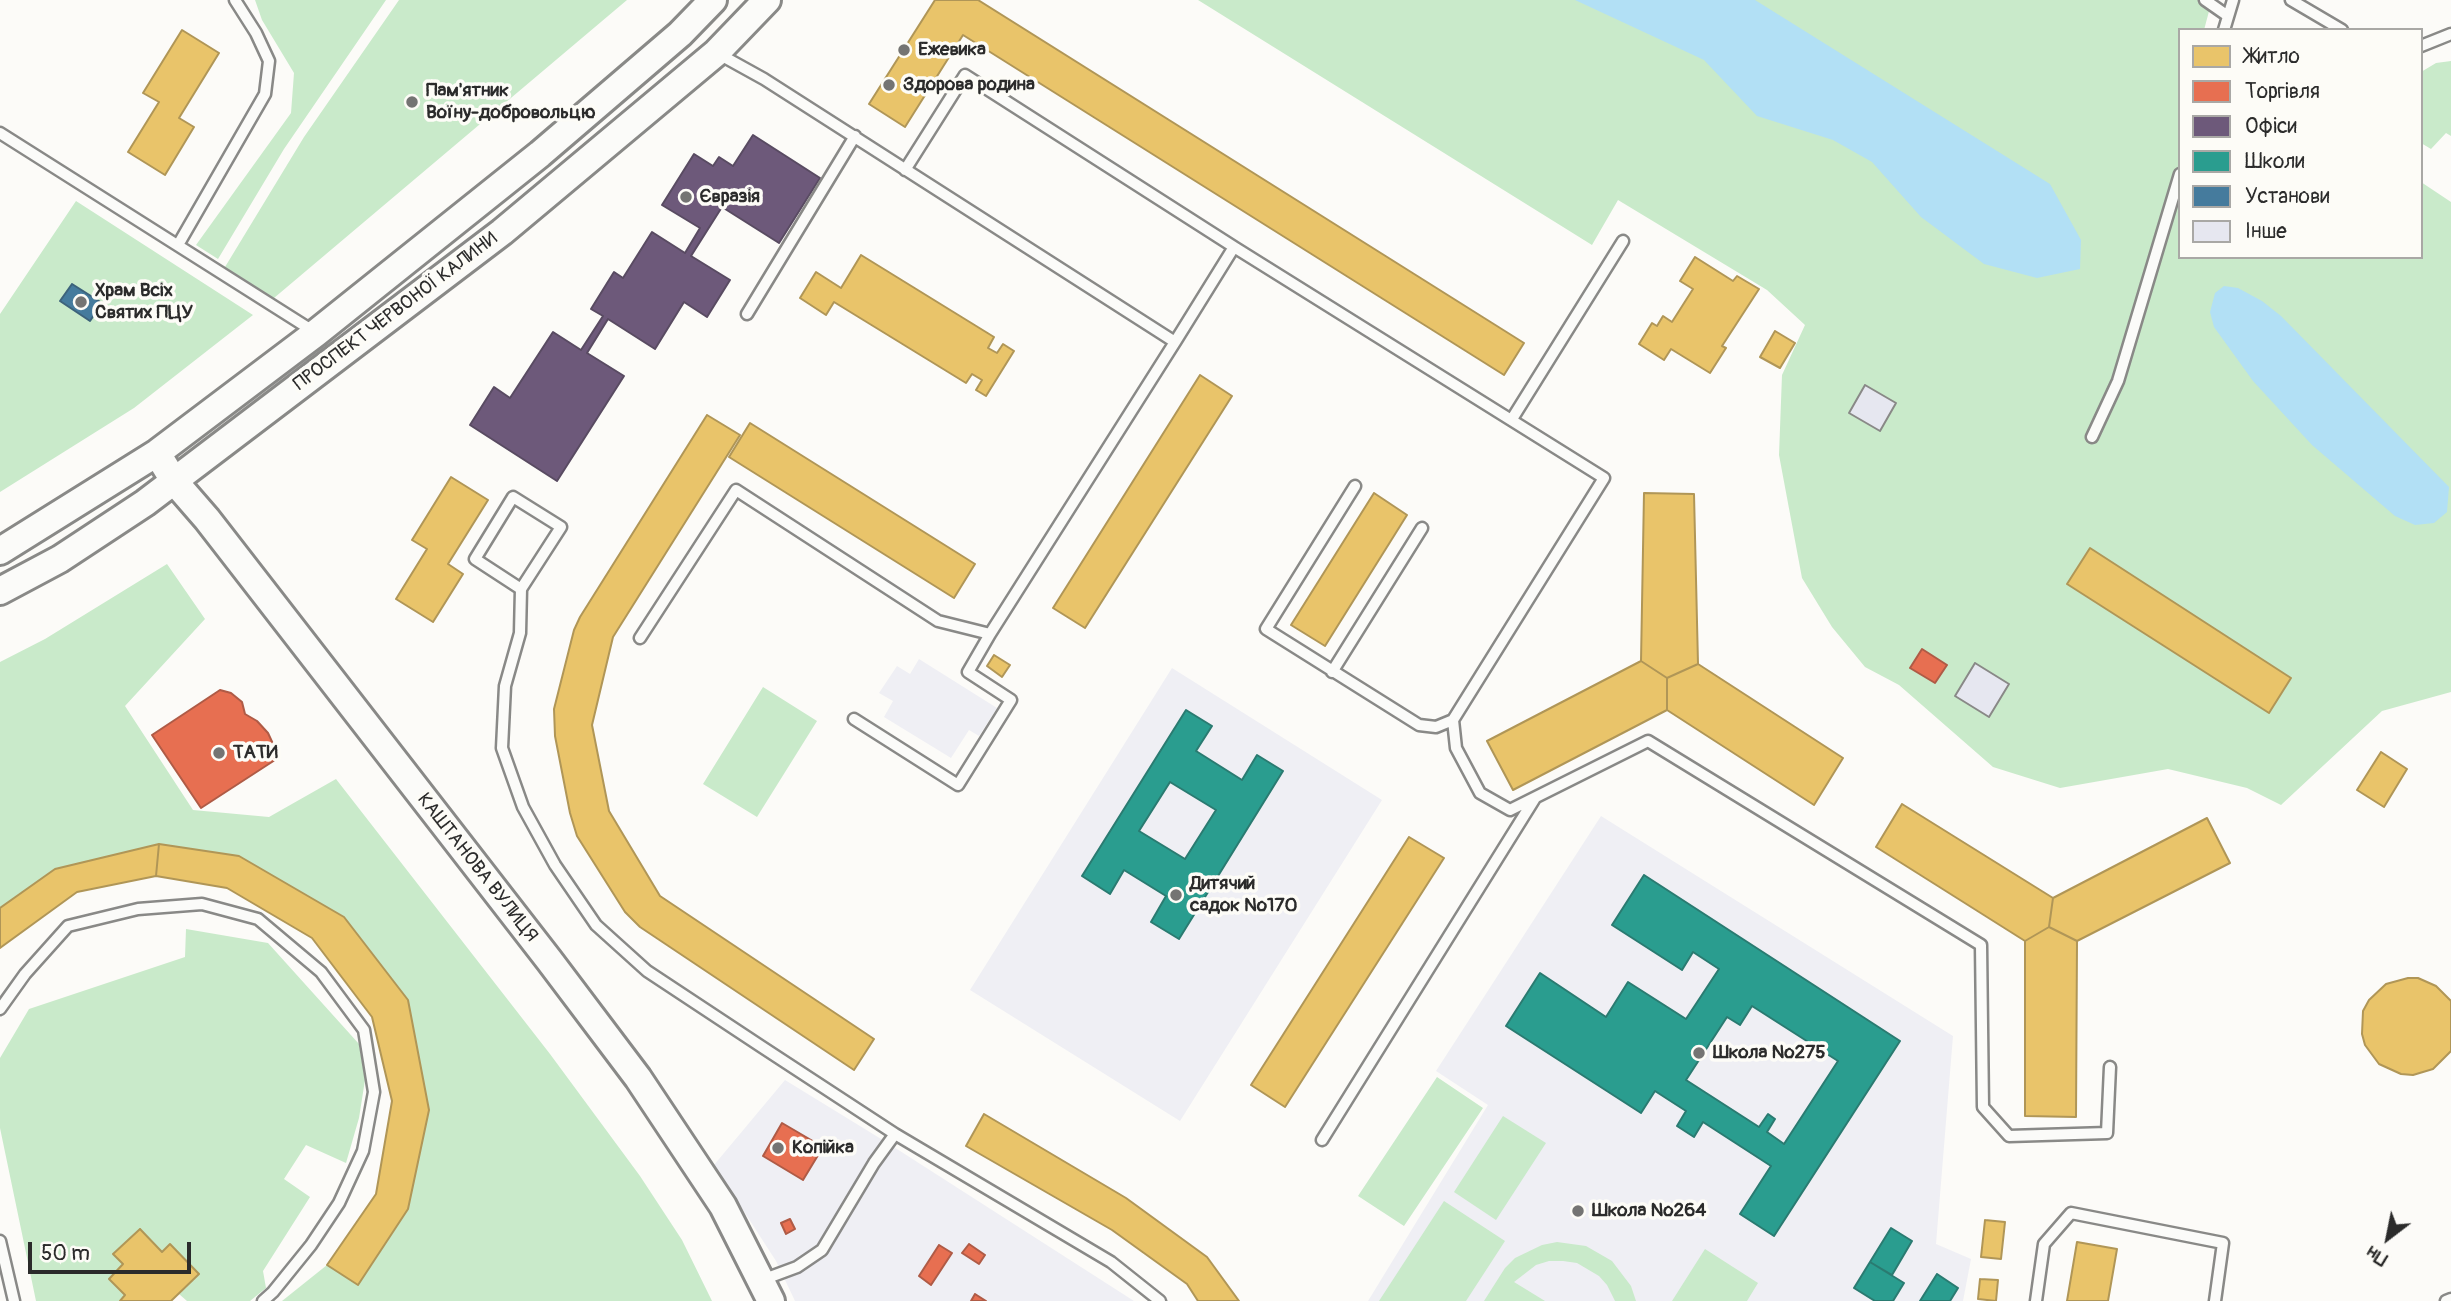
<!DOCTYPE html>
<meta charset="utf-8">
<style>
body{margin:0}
#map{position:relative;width:2451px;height:1301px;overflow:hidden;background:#fcfbf8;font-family:Pangolin,sans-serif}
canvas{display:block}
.legend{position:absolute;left:2178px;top:28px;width:245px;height:231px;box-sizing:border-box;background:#fdfcf7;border:2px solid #a9a8a5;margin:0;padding:9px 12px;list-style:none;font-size:21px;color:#2b2b2b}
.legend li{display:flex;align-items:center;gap:14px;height:35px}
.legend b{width:35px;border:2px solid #a9a8a5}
.north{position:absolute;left:2353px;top:1203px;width:70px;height:70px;-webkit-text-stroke:5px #fdfcf7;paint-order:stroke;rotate:212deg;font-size:19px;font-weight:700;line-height:28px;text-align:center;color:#2b2b2b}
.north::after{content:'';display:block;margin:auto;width:24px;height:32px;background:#2b2b2b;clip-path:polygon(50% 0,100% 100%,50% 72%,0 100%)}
.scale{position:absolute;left:28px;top:1242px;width:163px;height:32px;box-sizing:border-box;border:4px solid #2b2b2b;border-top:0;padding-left:9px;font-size:21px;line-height:24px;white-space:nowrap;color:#2b2b2b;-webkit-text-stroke:5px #fdfcf7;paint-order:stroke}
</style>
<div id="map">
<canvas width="2451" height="1301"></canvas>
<ul class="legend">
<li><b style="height:19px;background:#e9c46a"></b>Житло</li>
<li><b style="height:19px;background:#e76f51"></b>Торгівля</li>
<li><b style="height:19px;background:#6d597a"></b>Офіси</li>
<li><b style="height:19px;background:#2a9d8f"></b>Школи</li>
<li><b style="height:19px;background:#457b9d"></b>Установи</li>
<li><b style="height:19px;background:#e6e7f0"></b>Інше</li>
</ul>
<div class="north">Пн</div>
<div class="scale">50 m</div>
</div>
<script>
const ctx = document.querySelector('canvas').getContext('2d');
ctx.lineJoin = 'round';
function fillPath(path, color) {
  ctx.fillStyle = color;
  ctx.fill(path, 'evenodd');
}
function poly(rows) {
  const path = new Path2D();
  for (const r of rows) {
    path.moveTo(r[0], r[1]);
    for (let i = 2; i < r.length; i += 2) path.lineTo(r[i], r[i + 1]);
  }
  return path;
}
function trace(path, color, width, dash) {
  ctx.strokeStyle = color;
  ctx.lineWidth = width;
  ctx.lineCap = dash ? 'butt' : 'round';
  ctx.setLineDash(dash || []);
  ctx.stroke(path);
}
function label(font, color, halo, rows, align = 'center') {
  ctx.font = font + ' Pangolin,sans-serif';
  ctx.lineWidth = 7;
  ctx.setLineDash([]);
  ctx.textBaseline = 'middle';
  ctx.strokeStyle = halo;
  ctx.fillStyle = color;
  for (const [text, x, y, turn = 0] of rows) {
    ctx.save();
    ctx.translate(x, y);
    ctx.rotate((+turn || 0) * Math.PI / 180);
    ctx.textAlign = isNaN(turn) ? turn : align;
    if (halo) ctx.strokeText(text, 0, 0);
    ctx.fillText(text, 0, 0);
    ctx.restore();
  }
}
fillPath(poly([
 [919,659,997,708,979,736,969,730,951,758,884,717,893,701,879,693,897,666,910,674],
 [1172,668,1382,800,1180,1121,970,990],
 [1601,816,1953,1036,1936,1244,1971,1259,1963,1301,1368,1301,1488,1105,1436,1071],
 [785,1080,886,1142,1134,1301,795,1301,776,1261,714,1165]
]), '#efeff4');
fillPath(poly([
 [255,0,386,0,284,149,218,259,196,245,291,113,294,73,262,20],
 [399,0,627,0,274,298,225,267,304,137],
 [1198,0,2212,0,2204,30,2180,30,2180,257,2421,257,2421,182,2451,202,2451,692,2382,711,2281,805,2247,788,2168,769,2060,788,1993,767,1899,685,1865,667,1832,627,1802,578,1779,455,1782,375,1805,325,1767,290,1618,200,1592,245],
 [2451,61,2451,136,2446,133,2431,149,2421,143,2421,72,2436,63],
 [76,201,253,315,134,408,0,492,0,314],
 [167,564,205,619,125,706,193,810,269,817,336,779,550,1054,640,1176,682,1240,712,1301,282,1301,327,1265,358,1285,408,1209,429,1110,408,1000,239,856,159,844,55,869,0,908,0,662,45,639],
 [763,687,817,721,757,817,703,784],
 [186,929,268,943,359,1044,365,1080,359,1118,346,1163,306,1145,284,1179,310,1197,263,1271,266,1288,250,1301,187,1301,179,1294,199,1274,170,1245,162,1252,140,1229,114,1254,123,1264,109,1279,125,1295,120,1301,36,1301,0,1128,0,1058,29,1009,185,957],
 [1437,1077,1483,1108,1404,1226,1358,1196],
 [1503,1116,1546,1143,1496,1220,1454,1192],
 [1444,1201,1505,1241,1466,1301,1379,1301],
 [1557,1242,1586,1246,1612,1261,1631,1286,1636,1301,1615,1301,1607,1285,1599,1276,1577,1263,1563,1261,1549,1261,1536,1265,1514,1282,1545,1301,1484,1301,1505,1268,1515,1258,1542,1245],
 [1705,1249,1758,1283,1747,1301,1672,1301]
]), '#c9eaca');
fillPath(poly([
 [1575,0,1755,0,2050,184,2081,240,2080,269,2037,278,1984,264,1921,217,1872,162,1833,140,1757,116,1704,60],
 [2224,286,2238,288,2262,301,2281,316,2449,487,2447,512,2434,523,2415,525,2395,516,2312,445,2253,381,2214,327,2210,312,2215,293]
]), '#b2e0f5');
const homes = poly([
 [935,0,978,0,1524,343,1504,375,963,35,905,127,869,104,935,0],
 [182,30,219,53,179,118,194,127,165,175,128,152,159,102,143,93,182,30],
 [861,255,994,337,988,348,997,353,1003,344,1014,351,986,396,976,390,982,380,972,374,966,383,834,302,826,315,800,298,816,272,841,288,861,255],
 [1695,257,1733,281,1737,276,1759,289,1722,346,1726,348,1710,373,1671,349,1664,360,1639,344,1652,323,1657,326,1663,316,1672,322,1693,289,1680,281,1695,257],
 [1775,331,1795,343,1780,368,1760,357,1775,331],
 [1200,375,1232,396,1085,628,1053,608,1200,375],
 [707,415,740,435,613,637,592,725,609,811,660,896,874,1039,854,1070,640,927,625,912,577,836,570,813,555,736,554,709,574,630,580,617,707,415],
 [750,423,975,564,954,598,729,457,750,423],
 [451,477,488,500,448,564,463,574,433,622,396,599,427,549,412,540,451,477],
 [1374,493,1407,515,1325,646,1291,625,1374,493],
 [1644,493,1694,494,1698,664,1667,678,1641,661,1644,493],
 [2090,548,2291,678,2269,713,2067,584,2090,548],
 [994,655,1010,665,1002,677,987,666,994,655],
 [1641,661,1667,678,1667,710,1513,790,1487,741,1641,661],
 [1698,664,1843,758,1814,805,1667,710,1667,678,1698,664],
 [2381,752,2407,769,2384,807,2357,790,2381,752],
 [1902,804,2053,898,2049,927,2025,941,1876,847,1902,804],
 [2207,818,2230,863,2077,941,2049,927,2053,898,2207,818],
 [1409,837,1444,858,1285,1107,1251,1085,1409,837],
 [159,844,156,876,77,892,0,948,0,908,55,869,159,844],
 [159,844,239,856,344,917,408,1000,429,1110,408,1209,358,1285,327,1265,376,1194,392,1101,372,1017,312,938,227,888,156,876,159,844],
 [2049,927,2077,941,2076,1117,2025,1116,2025,941,2049,927],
 [2408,978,2418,978,2436,986,2451,1001,2451,1051,2433,1069,2413,1075,2401,1074,2379,1064,2365,1045,2362,1034,2363,1011,2369,1000,2386,984,2408,978],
 [984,1114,1126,1198,1207,1257,1239,1301,1198,1301,1187,1284,1112,1230,966,1146,984,1114],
 [1985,1220,2005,1222,2001,1259,1981,1257,1985,1220],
 [140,1229,162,1252,170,1244,199,1274,171,1301,120,1301,125,1295,109,1279,123,1264,113,1254,140,1229],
 [2077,1242,2117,1249,2108,1301,2067,1301,2077,1242],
 [1980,1279,1998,1280,1996,1301,1978,1299,1980,1279]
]);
fillPath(homes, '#e9c46a');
trace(homes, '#b09657', 2);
const shops = poly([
 [1922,649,1947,665,1935,683,1910,668,1922,649],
 [220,690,231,693,242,702,245,714,257,721,268,733,274,746,275,760,201,808,152,735,220,690],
 [782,1123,823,1147,803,1180,763,1156,782,1123],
 [790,1219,795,1229,786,1234,781,1223,790,1219],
 [969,1244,985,1255,979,1264,962,1253,969,1244],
 [939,1245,952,1253,931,1285,919,1276,939,1245],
 [975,1294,986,1301,971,1301,975,1294]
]);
fillPath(shops, '#e76f51');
trace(shops, '#af5b46', 2);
const offices = poly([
 [753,135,820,178,779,243,722,207,691,256,730,280,707,317,684,302,655,349,608,319,587,353,624,376,557,481,470,425,494,387,510,398,553,332,581,350,603,316,591,309,614,272,623,278,652,232,685,253,700,228,662,205,694,154,713,166,719,157,733,166,753,135]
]);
fillPath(offices, '#6d597a');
trace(offices, '#594b62', 2);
const schools = poly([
 [1186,710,1212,726,1196,751,1242,780,1257,755,1283,771,1179,939,1151,922,1166,896,1124,870,1110,894,1082,876,1186,710],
 [1170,782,1216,810,1185,859,1139,831,1170,782],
 [1644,875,1900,1041,1774,1236,1740,1214,1771,1166,1703,1122,1694,1137,1677,1126,1686,1111,1655,1091,1641,1113,1506,1026,1540,973,1606,1017,1628,982,1686,1019,1719,969,1693,952,1682,970,1612,925,1644,875],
 [1752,1006,1838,1061,1784,1144,1767,1132,1775,1119,1768,1114,1759,1127,1686,1080,1727,1017,1740,1025,1752,1006],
 [1891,1228,1912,1241,1892,1275,1870,1262,1891,1228],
 [1870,1262,1904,1283,1893,1301,1875,1301,1854,1288,1870,1262],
 [1937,1274,1958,1288,1950,1301,1920,1301,1937,1274]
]);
fillPath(schools, '#2a9d8f');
trace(schools, '#2a7b71', 2);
const public = poly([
 [72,284,102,303,90,321,60,301,72,284]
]);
fillPath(public, '#457b9d');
trace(public, '#3d637b', 2);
const building = poly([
 [1865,385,1896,403,1880,431,1849,413,1865,385],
 [1975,663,2009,684,1989,717,1955,696,1975,663]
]);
fillPath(building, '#e6e7f0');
trace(building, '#898987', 2);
const lane = poly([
 [2205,0,2228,16],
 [2291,0,2342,30],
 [2224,30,2233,0],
 [2421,46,2451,34],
 [717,53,764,79,1175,342,1234,247,1604,478,1453,720,1436,727,1419,725,1266,629,1355,486],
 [0,133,313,331],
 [905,170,965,75,1234,247],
 [178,245,265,94,269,61,256,33,235,0],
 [747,314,855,136],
 [1512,419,1623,241],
 [2092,437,2118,381,2180,174],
 [521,589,561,527,513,497,475,559,521,589,520,633,505,686,502,748,523,807,555,865,596,925,647,971,762,1047,895,1134,1111,1262,1160,1301],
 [640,638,736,490,938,621,990,634,1175,342],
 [1332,672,1422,528],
 [854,719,958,785,1011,700,968,672,990,634],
 [1453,720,1456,748,1480,793,1510,810,1648,741,1981,945,1983,1107,2009,1136,2107,1133,2110,1067],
 [0,1009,25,974,68,926,138,909,202,904,258,919,321,972,364,1030,374,1092,363,1151,339,1203,311,1245,273,1292,263,1301],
 [1322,1140,1535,798],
 [0,1241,14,1301],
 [762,1280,797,1267,822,1250,874,1163,895,1134],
 [2036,1301,2044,1244,2071,1213,2223,1243,2215,1301],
 [2446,1301,2451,1299]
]);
const secondary = poly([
 [157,453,174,481,207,519,549,960,638,1078,723,1206,771,1301],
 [0,551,157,453,316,333,540,154,680,34,713,0],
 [0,591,60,559,145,503,502,232,716,53,767,0]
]);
trace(lane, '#898987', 15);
trace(secondary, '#898987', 32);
trace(lane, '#fbfbf9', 10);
trace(secondary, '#fbfbf9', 26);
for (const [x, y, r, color] of [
 [904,50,7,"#747473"],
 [889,85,7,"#747473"],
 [412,102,7,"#747473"],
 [686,197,7,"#747473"],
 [81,302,7,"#747473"],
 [219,753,7,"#747473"],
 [1176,895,7,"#747473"],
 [1699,1053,7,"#747473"],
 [778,1148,7,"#747473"],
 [1578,1211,7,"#747473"]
]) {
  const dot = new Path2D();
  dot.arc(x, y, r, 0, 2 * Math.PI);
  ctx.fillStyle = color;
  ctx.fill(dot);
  trace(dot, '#fdfcf7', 2.5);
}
label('bold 19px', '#2b2b2b', '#fdfcf7', [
 ["Ежевика",918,50],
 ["Здорова родина",903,85],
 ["Пам'ятник",426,91],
 ["Воїну-добровольцю",426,113],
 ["Євразія",700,197],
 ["Храм Всіх",95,291],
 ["Святих ПЦУ",95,313],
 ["ТАТИ",233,753],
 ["Дитячий",1190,884],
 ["садок №170",1190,906],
 ["Школа №275",1713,1053],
 ["Копійка",792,1148],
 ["Школа №264",1592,1211]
], 'left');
label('19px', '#2b2b2b', '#fdfcf7', [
 ["ПРОСПЕКТ ЧЕРВОНОЇ КАЛИНИ",396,312,-37],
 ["КАШТАНОВА ВУЛИЦЯ",477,868,52]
]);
</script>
